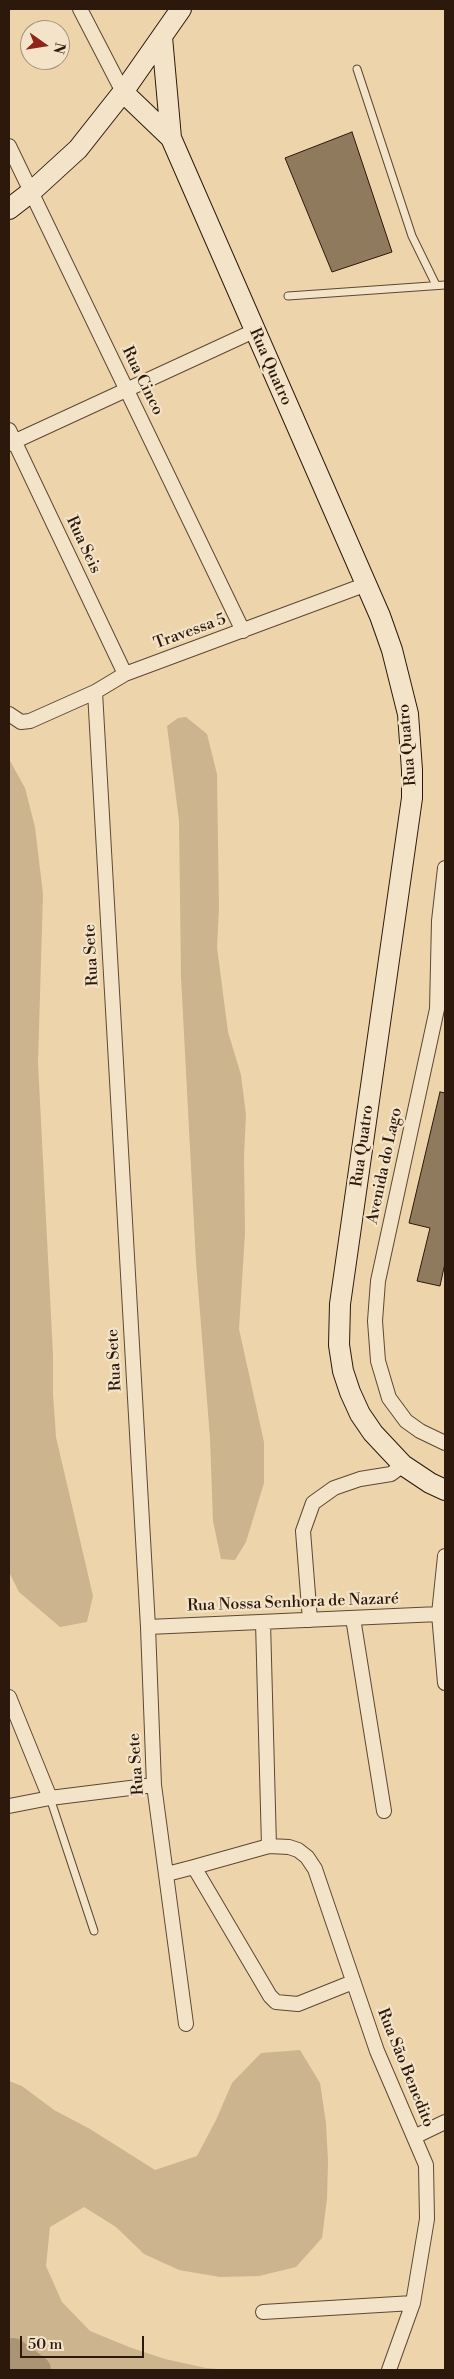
<!DOCTYPE html>
<meta charset="utf-8">
<style>
body{margin:0}
#map{position:relative;width:454px;height:2379px;overflow:hidden;background:#edd4aa;font-family:"Libre Bodoni",serif}
canvas{display:block}
.frame{position:absolute;inset:0;border:10px solid #2c190c;pointer-events:none}
.north{position:absolute;left:20px;top:20px;width:50px;height:50px;box-sizing:border-box;background:#f3e3c8;border:1px solid #a3927d;border-radius:50%;rotate:103deg;font-size:14px;font-weight:700;line-height:20px;text-align:center;color:#2c190c}
.north::after{content:'';display:block;margin:auto;width:18px;height:22px;background:#8f2418;clip-path:polygon(50% 0,100% 100%,50% 72%,0 100%)}
.scale{position:absolute;left:20px;top:2336px;width:124px;height:22px;box-sizing:border-box;border:2px solid #2c190c;border-top:0;padding-left:6px;font-size:15px;line-height:18px;white-space:nowrap;color:#2c190c;-webkit-text-stroke:4px #f3e3c8;paint-order:stroke}
</style>
<div id="map">
<canvas width="454" height="2379"></canvas>
<div class="frame"></div>
<div class="north">N</div>
<div class="scale">50 m</div>
</div>
<script>
const ctx = document.querySelector('canvas').getContext('2d');
ctx.lineJoin = 'round';
function fillPath(path, color) {
  ctx.fillStyle = color;
  ctx.fill(path, 'evenodd');
}
function poly(rows) {
  const path = new Path2D();
  for (const r of rows) {
    path.moveTo(r[0], r[1]);
    for (let i = 2; i < r.length; i += 2) path.lineTo(r[i], r[i + 1]);
  }
  return path;
}
function trace(path, color, width, dash) {
  ctx.strokeStyle = color;
  ctx.lineWidth = width;
  ctx.lineCap = dash ? 'butt' : 'round';
  ctx.setLineDash(dash || []);
  ctx.stroke(path);
}
function label(font, color, halo, rows, align = 'center') {
  ctx.font = font + ' "Libre Bodoni",serif';
  ctx.lineWidth = 4.5;
  ctx.setLineDash([]);
  ctx.textBaseline = 'middle';
  ctx.strokeStyle = halo;
  ctx.fillStyle = color;
  for (const [text, x, y, turn = 0] of rows) {
    ctx.save();
    ctx.translate(x, y);
    ctx.rotate((+turn || 0) * Math.PI / 180);
    ctx.textAlign = isNaN(turn) ? turn : align;
    if (halo) ctx.strokeText(text, 0, 0);
    ctx.fillText(text, 0, 0);
    ctx.restore();
  }
}
fillPath(poly([
 [186,717,207,734,217,774,219,908,217,947,228,1032,241,1075,246,1115,244,1156,245,1233,239,1329,264,1442,264,1483,246,1542,235,1560,221,1559,213,1521,210,1438,196,1262,181,977,179,821,167,726,178,718],
 [9,759,25,788,35,827,43,894,38,1063,53,1355,53,1394,56,1437,93,1596,87,1622,60,1627,19,1592,9,1572],
 [300,2050,320,2083,326,2123,328,2161,327,2199,322,2238,296,2267,259,2276,220,2277,179,2270,144,2254,116,2227,84,2207,50,2227,46,2266,62,2302,90,2331,129,2347,165,2359,206,2368,229,2370,9,2370,9,2081,22,2086,54,2110,90,2129,155,2170,197,2156,216,2120,232,2083,261,2053]
]), '#ccb48f');
trace(poly([
 [13,2353,36,2370]
]), '#ab9474', 30);
const building = poly([
 [352,132,392,252,332,272,285,158,352,132],
 [440,1092,445,1093,445,1263,440,1286,417,1281,430,1228,409,1223,440,1092]
]);
fillPath(building, '#907a5e');
trace(building, '#2c190c', 1);
const service = poly([
 [357,69,412,236,436,285],
 [288,296,445,285],
 [50,1798,94,1931]
]);
const minor = poly([
 [80,9,123,92],
 [9,146,243,631],
 [9,430,125,674],
 [9,444,254,331],
 [95,692,148,1627,154,1785,186,2024],
 [9,714,21,722,30,721,95,692,125,674,367,584],
 [445,868,439,921,437,1009,378,1281,375,1321,378,1361,389,1398,406,1421,420,1431,445,1443],
 [445,1556,439,1614,445,1683],
 [353,1618,384,1811],
 [310,1620,303,1531,313,1503,334,1488,360,1479,391,1474,403,1465],
 [263,1622,269,1846],
 [148,1627,439,1614],
 [9,1697,50,1798],
 [9,1806,50,1798,154,1785],
 [194,1867,269,1846,289,1847,298,1850,307,1857,315,1869,377,2051,426,2165,427,2219,413,2303,389,2370],
 [167,1874,194,1867,270,1996,276,2002,298,2004,353,1982],
 [414,2137,445,2122],
 [263,2312,413,2303]
]);
const secondary = poly([
 [162,37,171,138,380,616,392,650,408,714,412,770,412,798,340,1304,339,1345,343,1371,350,1392,360,1414,373,1433,403,1465,430,1483,445,1490],
 [123,92,171,138],
 [9,209,31,192,78,149,123,92,181,9]
]);
trace(service, '#5c4834', 9);
trace(minor, '#5c4834', 16);
trace(secondary, '#2c190c', 22);
trace(service, '#f3e3c8', 7);
trace(minor, '#f3e3c8', 14);
trace(secondary, '#f3e3c8', 20);
label('16px', '#2c190c', '#f3e3c8', [
 ["Rua Quatro",270,367,66],
 ["Rua Cinco",142,381,64],
 ["Rua Seis",83,545,65],
 ["Travessa 5",190,632,-20],
 ["Rua Quatro",408,745,-95],
 ["Rua Sete",92,955,-93],
 ["Rua Quatro",363,1146,-82],
 ["Avenida do Lago",385,1166,-78],
 ["Rua Sete",115,1360,-93],
 ["Rua Nossa Senhora de Nazaré",293,1603,-2],
 ["Rua Sete",137,1764,-94],
 ["Rua São Benedito",405,2068,68]
]);
</script>
